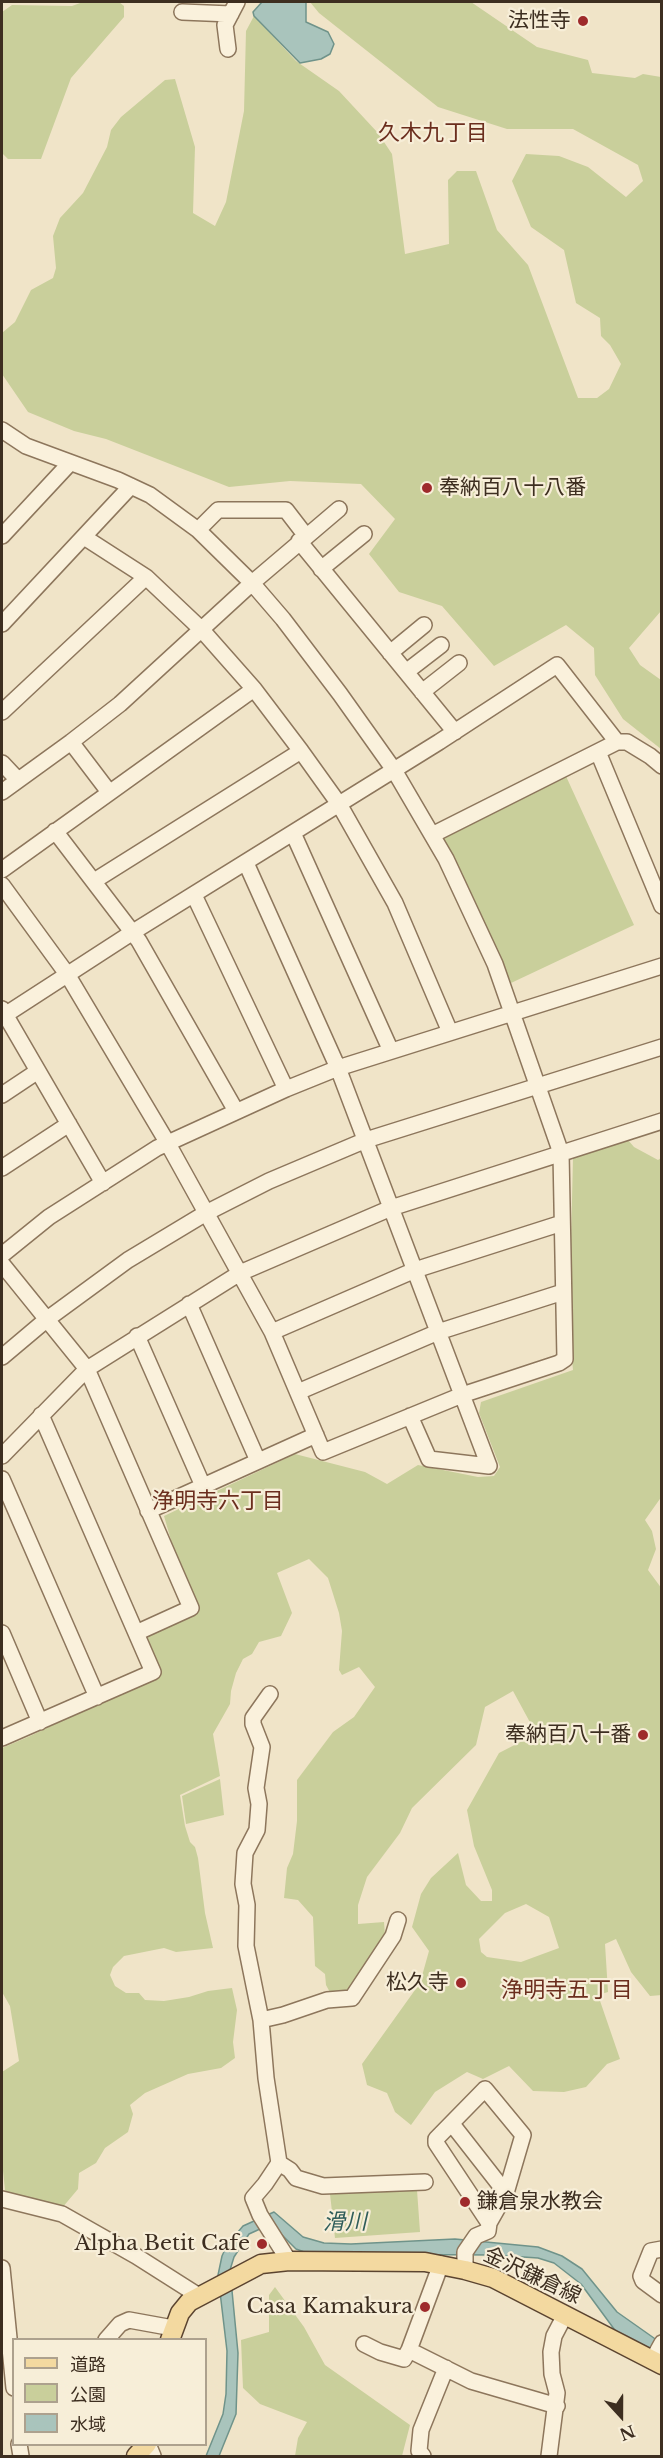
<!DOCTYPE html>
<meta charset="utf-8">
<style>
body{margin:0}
#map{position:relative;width:663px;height:2458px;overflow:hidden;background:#f0e4c8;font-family:"Libre Baskerville","Noto Sans JP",serif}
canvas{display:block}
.frame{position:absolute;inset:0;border:3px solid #3d2e20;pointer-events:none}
.legend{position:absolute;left:12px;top:2338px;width:195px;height:108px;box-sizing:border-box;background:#f7eed8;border:2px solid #ada18e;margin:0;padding:8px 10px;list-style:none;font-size:18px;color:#3d2e20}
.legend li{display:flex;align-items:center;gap:12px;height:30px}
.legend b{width:30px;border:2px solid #ada18e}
.north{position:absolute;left:591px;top:2386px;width:60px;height:60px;-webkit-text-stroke:4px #f7eed8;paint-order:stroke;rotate:159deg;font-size:16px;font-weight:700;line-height:24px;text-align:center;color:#3d2e20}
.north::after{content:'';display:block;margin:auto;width:21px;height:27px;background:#3d2e20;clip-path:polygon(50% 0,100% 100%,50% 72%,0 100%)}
</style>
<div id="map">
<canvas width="663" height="2458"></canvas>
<div class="frame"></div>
<ul class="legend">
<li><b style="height:8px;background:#f3d9a0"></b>道路</li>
<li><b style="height:16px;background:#c9cf9b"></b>公園</li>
<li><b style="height:16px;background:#a9c4bc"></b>水域</li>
</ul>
<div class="north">N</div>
</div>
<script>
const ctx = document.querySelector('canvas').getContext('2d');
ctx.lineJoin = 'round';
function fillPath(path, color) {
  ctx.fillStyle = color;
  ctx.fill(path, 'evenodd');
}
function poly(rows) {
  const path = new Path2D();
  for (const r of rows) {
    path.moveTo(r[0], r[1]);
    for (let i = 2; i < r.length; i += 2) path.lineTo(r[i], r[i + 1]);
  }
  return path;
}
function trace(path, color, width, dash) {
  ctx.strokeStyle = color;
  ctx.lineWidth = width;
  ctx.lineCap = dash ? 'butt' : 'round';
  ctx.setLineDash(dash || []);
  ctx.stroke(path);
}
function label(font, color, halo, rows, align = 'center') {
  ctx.font = font + ' "Libre Baskerville","Noto Sans JP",serif';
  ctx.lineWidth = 4.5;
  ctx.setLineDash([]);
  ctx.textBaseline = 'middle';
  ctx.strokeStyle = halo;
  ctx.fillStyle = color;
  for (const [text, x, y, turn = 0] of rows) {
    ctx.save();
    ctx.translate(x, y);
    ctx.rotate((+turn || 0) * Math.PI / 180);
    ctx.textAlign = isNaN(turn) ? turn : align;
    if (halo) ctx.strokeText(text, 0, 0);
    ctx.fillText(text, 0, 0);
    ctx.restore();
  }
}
fillPath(poly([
 [83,2,119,2,124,6,124,17,71,78,41,159,8,159,2,153,2,12,12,5,72,6],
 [310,2,471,2,537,47,588,60,592,73,635,78,643,74,661,77,661,611,629,648,640,665,661,680,661,749,623,719,595,675,594,648,566,625,494,666,442,606,399,592,369,554,395,519,361,484,290,481,229,487,106,439,74,431,28,412,2,374,2,333,15,322,31,290,53,278,56,268,53,236,60,218,83,193,107,147,111,130,121,117,165,80,175,79,195,147,193,213,215,226,226,202,244,111,246,31,254,16,296,61,339,91,378,133,392,154,405,254,449,244,448,180,457,171,476,171,497,230,528,265,578,398,597,398,609,389,621,364,610,345,601,336,600,318,576,303,564,250,531,227,512,181,526,154,559,156,588,167,626,197,643,181,638,165,573,129,507,129,438,107,319,13],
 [565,774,634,925,511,983,440,836],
 [628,1140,634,1147,658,1160,661,1158,662,1496,645,1520,652,1531,656,1549,648,1570,662,1589,662,1995,650,1996,631,1972,616,1939,605,1944,608,1992,598,1995,620,2059,607,2064,586,2087,564,2092,533,2091,509,2066,483,2079,467,2072,435,2092,411,2125,395,2112,387,2093,367,2085,362,2064,420,1983,429,1951,412,1927,421,1894,431,1878,458,1853,466,1885,481,1901,492,1901,492,1890,474,1846,467,1810,499,1753,534,1735,532,1726,513,1691,485,1707,476,1745,412,1808,400,1833,367,1877,358,1905,358,1924,384,1922,385,1935,357,1986,343,1997,333,1998,326,1985,325,1974,315,1966,313,1917,298,1900,284,1898,287,1868,293,1854,297,1821,297,1780,333,1732,354,1717,375,1687,359,1667,342,1675,339,1670,342,1631,339,1613,328,1578,309,1559,277,1573,292,1613,281,1636,259,1642,252,1654,243,1659,236,1673,231,1691,230,1704,213,1734,220,1776,180,1795,185,1826,190,1842,195,1847,198,1858,205,1913,213,1948,176,1952,164,1948,124,1956,113,1967,110,1975,115,1986,126,1993,139,1993,145,2000,164,2001,189,1997,208,1991,232,1988,237,2010,233,2042,235,2058,221,2068,188,2074,145,2093,130,2105,133,2114,128,2132,105,2148,96,2163,79,2173,78,2189,62,2208,9,2195,5,2190,2,2161,2,2072,19,2061,10,2006,2,1992,2,1748,28,1737,158,1675,143,1638,192,1613,164,1516,295,1454,365,1472,387,1484,418,1465,478,1477,494,1476,500,1467,479,1413,481,1402,573,1370,569,1329,573,1157],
 [526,1904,549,1917,559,1948,521,1962,487,1957,481,1952,479,1939,505,1913],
 [220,1779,224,1815,186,1824,182,1796],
 [417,2190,420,2232,335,2238,330,2194],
 [275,2287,304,2327,325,2365,410,2425,402,2456,295,2456,298,2438,307,2422,260,2404,243,2388,241,2340,269,2332,269,2295]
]), '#c9cf9b');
const water = poly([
 [262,2,306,2,306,22,328,32,334,44,330,54,321,59,300,63,254,16,253,12,262,2],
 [274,2212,303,2237,324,2243,351,2244,455,2239,538,2247,562,2256,582,2269,617,2312,661,2343,661,2356,617,2333,581,2284,554,2263,538,2258,494,2255,310,2254,296,2249,271,2224,249,2234,234,2257,230,2270,238,2353,236,2414,219,2456,206,2456,223,2414,226,2394,227,2351,218,2275,222,2256,227,2245,243,2226,274,2212]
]);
fillPath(water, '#a9c4bc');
trace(water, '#6f938a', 1.5);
const minor = poly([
 [182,12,231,14],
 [228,49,225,25,237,2],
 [2,430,26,446,118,480,150,495,198,530,252,583,283,619,340,694,394,770,446,859,495,964,561,1153,565,1359,559,1363,462,1395,323,1452,272,1332,167,1142,67,974,2,885],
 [198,530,218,510,286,510,306,536],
 [2,536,70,463],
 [84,537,146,577,201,629,254,689,301,751,339,804,395,903,450,1032],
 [299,541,455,732],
 [321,569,364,534],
 [2,624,131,486],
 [390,653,424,625],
 [406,672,441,645],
 [422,692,459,663],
 [2,712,146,577],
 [71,742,109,792],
 [598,752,662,906],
 [2,763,18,780],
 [2,792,71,742,120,704,252,583,339,509],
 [55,831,139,941,236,1111],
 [293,833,391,1051],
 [432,835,617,742,627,742,650,756,662,766],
 [246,863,338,1068,489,1466,429,1459,410,1416],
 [2,870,254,689],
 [94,881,301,751],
 [194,895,286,1089],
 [2,1009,103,1183],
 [2,1017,133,932,439,742,557,665,617,742],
 [2,1095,38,1071],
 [2,1168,69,1124],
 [2,1255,49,1217,157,1148,286,1089,338,1068,662,966],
 [2,1264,87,1369,191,1608,136,1633],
 [189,1304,258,1461],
 [272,1332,415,1270,562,1223],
 [137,1336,203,1486],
 [2,1357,46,1320,128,1260,206,1213,269,1181,366,1140,662,1047],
 [298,1392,438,1332,563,1292],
 [2,1456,87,1369,240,1273,391,1208,662,1121],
 [2,1479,97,1697],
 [148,1511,316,1435],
 [2,1633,40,1722],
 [270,1694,253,1718,253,1724,262,1747,256,1788,259,1804,257,1830,245,1853,243,1884,247,1905,246,1946,261,2020,266,2078,279,2163,265,2184,253,2198,260,2215,289,2261],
 [2,1738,153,1672,41,1415],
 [261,2020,283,2015,327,2000,352,1998,393,1936,398,1920],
 [452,2124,506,2193],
 [279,2163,290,2170,296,2178,323,2186,425,2182],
 [2,2199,62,2214,136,2256,199,2296],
 [662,2249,651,2251,641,2276,643,2281,662,2295],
 [441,2264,409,2350,471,2381,557,2406],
 [2,2268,14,2388],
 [465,2270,465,2252,476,2236,488,2231,489,2223,506,2193,523,2135,485,2089,436,2139,436,2143,489,2223],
 [106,2340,120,2324,129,2320,173,2328],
 [364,2344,380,2352,404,2359,409,2350],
 [652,2361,662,2343],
 [19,2444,21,2456],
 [148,2444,153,2456],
 [423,2456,419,2451,421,2430,446,2368],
 [549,2456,557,2393,552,2374,551,2352,554,2336,565,2315]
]);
const major = poly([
 [170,2340,180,2313,189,2302,261,2264,289,2261,425,2262,465,2270,493,2278,662,2365],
 [136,2456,147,2444]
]);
trace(minor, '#8d765c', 18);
trace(major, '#5b4430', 21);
trace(minor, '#faf1dc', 15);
trace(major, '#f3d9a0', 18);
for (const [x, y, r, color] of [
 [583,21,6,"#9e2a2b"],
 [427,488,6,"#9e2a2b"],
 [643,1735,6,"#9e2a2b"],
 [461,1983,6,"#9e2a2b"],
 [465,2202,6,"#9e2a2b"],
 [262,2244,6,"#9e2a2b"],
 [425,2307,6,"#9e2a2b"]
]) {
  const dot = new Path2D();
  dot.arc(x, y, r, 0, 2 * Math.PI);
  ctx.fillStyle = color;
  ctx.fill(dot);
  trace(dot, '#f7eed8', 2);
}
label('21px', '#3d2e20', '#f7eed8', [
 ["法性寺",571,21],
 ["奉納百八十八番",439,488,"left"],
 ["奉納百八十番",631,1735],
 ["松久寺",449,1983],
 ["鎌倉泉水教会",477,2202,"left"],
 ["Alpha Betit Cafe",250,2244],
 ["Casa Kamakura",413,2307]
], 'right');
label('21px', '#3d2e20', '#f7eed8', [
 ["金沢鎌倉線",532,2276,25]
]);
label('22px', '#6b2e1e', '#f7eed8', [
 ["久木九丁目",433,134],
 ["浄明寺六丁目",218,1502],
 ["浄明寺五丁目",567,1991]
]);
label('italic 22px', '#2f5d5a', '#f7eed8', [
 ["滑川",345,2223,-1]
]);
</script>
